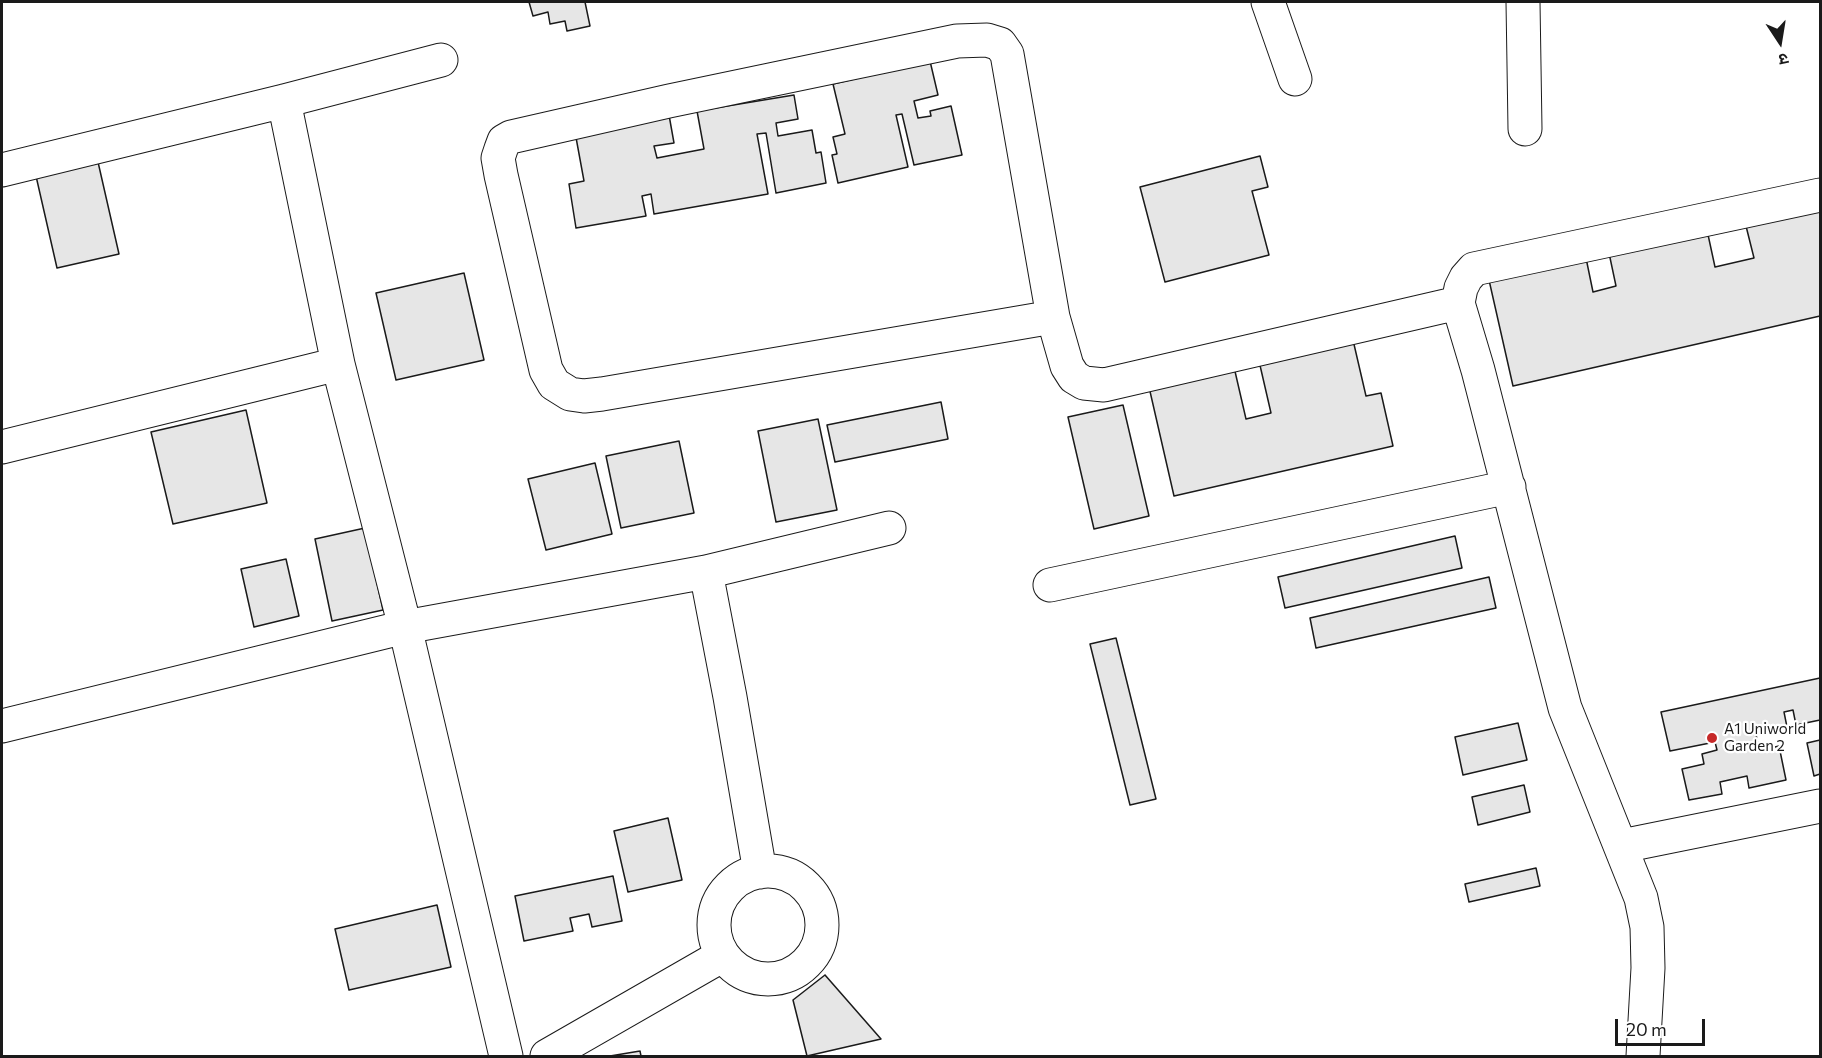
<!DOCTYPE html>
<meta charset="utf-8">
<style>
body{margin:0}
#map{position:relative;width:1822px;height:1058px;overflow:hidden;background:#fff;font-family:Commissioner,"Noto Sans Devanagari",sans-serif}
canvas{display:block}
.frame{position:absolute;inset:0;border:3px solid #1a1a1a;pointer-events:none}
.north{position:absolute;left:1750px;top:12px;width:60px;height:60px;-webkit-text-stroke:4px #fff;paint-order:stroke;rotate:168deg;font-size:16px;font-weight:700;line-height:24px;text-align:center;color:#1a1a1a}
.north::after{content:'';display:block;margin:auto;width:21px;height:27px;background:#1a1a1a;clip-path:polygon(50% 0,100% 100%,50% 72%,0 100%)}
.scale{position:absolute;left:1615px;top:1019px;width:90px;height:27px;box-sizing:border-box;border:3px solid #1a1a1a;border-top:0;padding-left:8px;font-size:18px;line-height:21px;white-space:nowrap;color:#1a1a1a;-webkit-text-stroke:4px #fff;paint-order:stroke}
</style>
<div id="map">
<canvas width="1822" height="1058"></canvas>
<div class="frame"></div>
<div class="north">उ</div>
<div class="scale">20 m</div>
</div>
<script>
const ctx = document.querySelector('canvas').getContext('2d');
ctx.lineJoin = 'round';
function fillPath(path, color) {
  ctx.fillStyle = color;
  ctx.fill(path, 'evenodd');
}
function poly(rows) {
  const path = new Path2D();
  for (const r of rows) {
    if (r.length === 3) {
      path.moveTo(r[0] + r[2], r[1]);
      path.arc(r[0], r[1], r[2], 0, 2 * Math.PI);
      continue;
    }
    path.moveTo(r[0], r[1]);
    for (let i = 2; i < r.length; i += 2) path.lineTo(r[i], r[i + 1]);
  }
  return path;
}
function trace(path, color, width, dash) {
  ctx.strokeStyle = color;
  ctx.lineWidth = width;
  ctx.lineCap = dash ? 'butt' : 'round';
  ctx.setLineDash(dash || []);
  ctx.stroke(path);
}
function label(font, color, halo, rows, align = 'center') {
  ctx.font = font + ' Commissioner,sans-serif';
  ctx.lineWidth = 4.5;
  ctx.setLineDash([]);
  ctx.textBaseline = 'middle';
  ctx.strokeStyle = halo;
  ctx.fillStyle = color;
  for (const [text, x, y, turn = 0] of rows) {
    ctx.save();
    ctx.translate(x, y);
    ctx.rotate((+turn || 0) * Math.PI / 180);
    ctx.textAlign = isNaN(turn) ? turn : align;
    if (halo) ctx.strokeText(text, 0, 0);
    ctx.fillText(text, 0, 0);
    ctx.restore();
  }
}
const building = poly([
 [529,2,585,2,590,26,567,31,565,21,550,24,548,12,533,16,529,2],
 [930,61,938,95,914,101,918,118,931,116,930,111,951,106,962,155,914,165,902,114,896,115,908,167,838,183,832,155,837,154,833,137,845,134,833,84,930,61],
 [794,95,798,119,776,123,778,136,812,130,816,153,821,152,826,183,776,193,766,133,757,134,768,194,654,214,651,194,642,196,646,216,576,228,569,184,584,181,575,132,669,115,674,143,654,146,657,158,704,149,697,111,794,95],
 [1260,156,1268,187,1252,191,1269,255,1165,282,1140,187,1260,156],
 [98,162,119,254,57,268,36,176,98,162],
 [1820,204,1820,316,1513,386,1489,280,1586,258,1593,292,1616,286,1609,253,1707,230,1715,267,1754,258,1745,222,1820,204],
 [464,273,484,360,396,380,376,293,464,273],
 [1353,340,1366,396,1381,393,1393,446,1174,496,1149,387,1234,367,1246,419,1271,413,1259,361,1353,340],
 [941,402,948,439,835,462,827,425,941,402],
 [1123,405,1149,516,1094,529,1068,417,1123,405],
 [246,410,267,503,173,524,151,432,246,410],
 [818,419,837,510,776,522,758,431,818,419],
 [679,441,694,513,621,528,606,456,679,441],
 [595,463,612,534,546,550,528,479,595,463],
 [365,528,383,610,332,621,315,539,365,528],
 [1455,536,1462,568,1285,608,1278,577,1455,536],
 [286,559,299,616,254,627,241,569,286,559],
 [1489,577,1496,608,1316,648,1310,618,1489,577],
 [1116,638,1156,799,1130,805,1090,644,1116,638],
 [1820,678,1820,720,1796,725,1793,710,1784,712,1787,727,1756,734,1759,751,1779,746,1786,780,1749,788,1747,776,1720,782,1722,794,1689,800,1682,769,1704,764,1702,754,1717,750,1715,742,1670,751,1661,712,1820,678],
 [1518,723,1527,760,1463,775,1455,737,1518,723],
 [1820,740,1820,774,1814,776,1807,743,1820,740],
 [1524,785,1530,812,1478,825,1472,797,1524,785],
 [668,818,682,880,628,892,614,831,668,818],
 [1536,868,1540,886,1469,902,1465,884,1536,868],
 [613,876,622,921,592,927,589,914,570,918,573,931,524,941,515,896,613,876],
 [437,905,451,967,349,990,335,929,437,905],
 [825,975,881,1039,807,1056,793,1000,825,975],
 [640,1051,641,1056,610,1056,640,1051]
]);
fillPath(building, '#e6e6e6');
trace(building, '#1a1a1a', 1.5);
const minor = poly([
 [1268,2,1295,79],
 [1523,2,1525,129],
 [284,101,338,364,405,627,506,1056],
 [2,170,284,101,441,60],
 [1053,317,602,394,584,396,570,394,554,384,546,370,501,175,498,158,501,149,504,141,511,137,669,101,957,41,987,40,1000,44,1007,54,1053,317,1067,366,1074,377,1084,383,1104,385,1458,303],
 [2,447,338,364],
 [706,572,730,697,760,872],
 [1050,585,1509,487],
 [2,726,405,627,706,572,889,528],
 [1622,846,1820,806],
 [768,925,54],
 [547,1056,723,955],
 [1643,1056,1648,968,1647,927,1641,898,1565,708,1478,370,1458,303,1461,288,1466,278,1474,269,1820,195]
]);
trace(minor, '#1a1a1a', 35);
trace(minor, '#fff', 33);
for (const [x, y, r, color] of [
 [1712,738,6,"#c62828"]
]) {
  const dot = new Path2D();
  dot.arc(x, y, r, 0, 2 * Math.PI);
  ctx.fillStyle = color;
  ctx.fill(dot);
  trace(dot, '#fff', 2);
}
label('15px', '#1a1a1a', '#fff', [
 ["A1 Uniworld",1724,729],
 ["Garden 2",1724,746]
], 'left');
</script>
